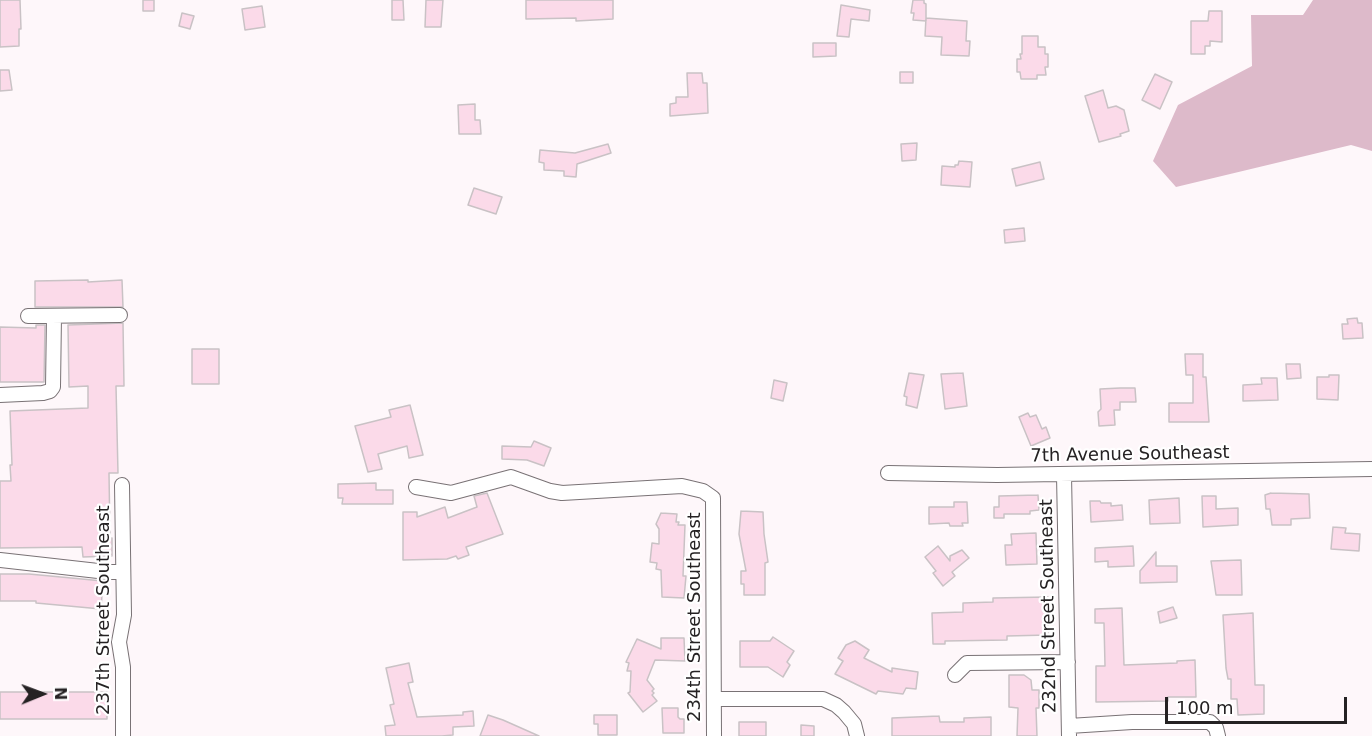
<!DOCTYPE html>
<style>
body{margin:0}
#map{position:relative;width:1372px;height:736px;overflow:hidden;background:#fef7fa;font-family:"DejaVu Sans",sans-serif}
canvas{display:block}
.north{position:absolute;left:12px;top:664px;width:60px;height:60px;-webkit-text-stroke:4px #fff;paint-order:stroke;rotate:89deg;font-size:16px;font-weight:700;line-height:24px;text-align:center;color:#252223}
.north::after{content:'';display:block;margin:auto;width:21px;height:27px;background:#252223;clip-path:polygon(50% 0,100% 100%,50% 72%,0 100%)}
.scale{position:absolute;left:1165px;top:697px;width:182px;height:27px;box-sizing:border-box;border:3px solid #252223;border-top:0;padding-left:8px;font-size:18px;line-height:21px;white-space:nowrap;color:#252223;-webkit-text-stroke:4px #fff;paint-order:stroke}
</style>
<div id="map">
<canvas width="1372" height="736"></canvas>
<div class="north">N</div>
<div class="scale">100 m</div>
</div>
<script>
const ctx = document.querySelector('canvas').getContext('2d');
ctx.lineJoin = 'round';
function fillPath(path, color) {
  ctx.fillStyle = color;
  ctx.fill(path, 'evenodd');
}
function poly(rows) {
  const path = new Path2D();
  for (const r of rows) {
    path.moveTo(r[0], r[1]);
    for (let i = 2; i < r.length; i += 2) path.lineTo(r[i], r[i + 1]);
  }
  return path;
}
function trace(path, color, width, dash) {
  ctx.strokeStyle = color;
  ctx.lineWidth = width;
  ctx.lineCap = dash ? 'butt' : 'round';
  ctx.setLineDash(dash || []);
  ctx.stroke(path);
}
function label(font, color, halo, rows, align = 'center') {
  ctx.font = font + ' "DejaVu Sans",sans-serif';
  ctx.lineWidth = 4.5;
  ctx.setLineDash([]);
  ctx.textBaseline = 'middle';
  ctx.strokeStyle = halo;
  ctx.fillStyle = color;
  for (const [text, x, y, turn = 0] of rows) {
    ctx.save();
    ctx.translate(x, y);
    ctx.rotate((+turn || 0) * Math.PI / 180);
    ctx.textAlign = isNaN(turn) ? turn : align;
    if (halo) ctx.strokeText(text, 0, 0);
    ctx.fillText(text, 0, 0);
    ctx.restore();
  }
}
fillPath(poly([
 [1313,0,1372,0,1372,151,1351,145,1176,187,1153,161,1178,105,1252,66,1251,15,1303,15]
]), '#ddbaca');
const building = poly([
 [0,0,20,0,21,29,19,29,19,46,0,47,0,0],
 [143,0,154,0,154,11,143,11,143,0],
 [392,0,403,0,404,20,392,20,392,0],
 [426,0,443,0,441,27,425,27,426,0],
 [526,0,613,0,613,19,576,21,576,18,526,19,526,0],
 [913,0,924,0,924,3,926,4,926,21,913,20,914,13,911,13,913,0],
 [841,5,870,10,869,21,851,19,849,37,837,36,841,5],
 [262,6,265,27,245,30,242,9,262,6],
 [1209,11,1222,11,1222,42,1210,41,1210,46,1205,46,1205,54,1191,54,1191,21,1208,21,1209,11],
 [182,13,194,16,190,29,179,26,182,13],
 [926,18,967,21,966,41,970,41,969,56,941,55,942,37,925,36,926,18],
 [1022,36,1038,36,1038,47,1045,47,1045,54,1048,54,1048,67,1045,67,1046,75,1037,75,1037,79,1021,79,1020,72,1017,72,1017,59,1021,59,1020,54,1022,54,1022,36],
 [813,43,836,43,836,56,813,57,813,43],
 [0,70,9,70,12,90,0,91,0,70],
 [900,72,913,72,913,83,900,83,900,72],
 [687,73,702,73,703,83,707,83,708,113,670,116,670,104,676,103,676,97,688,97,687,73],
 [1155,74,1172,82,1160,109,1142,100,1155,74],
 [1103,90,1108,108,1116,106,1124,110,1129,131,1120,134,1121,136,1099,142,1085,96,1103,90],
 [475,104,475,120,480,120,481,134,459,134,458,105,475,104],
 [917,143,916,160,902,161,901,144,917,143],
 [608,144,611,153,577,164,576,177,564,176,564,171,544,170,544,163,539,162,540,150,575,153,608,144],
 [959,161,972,162,970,187,941,185,942,166,955,167,955,165,958,165,959,161],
 [1040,162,1044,179,1016,186,1012,169,1040,162],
 [474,188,502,197,496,214,468,205,474,188],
 [1024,228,1025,241,1005,243,1004,230,1024,228],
 [88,280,88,282,122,280,123,307,35,307,35,281,88,280],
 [1357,318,1358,323,1362,323,1363,338,1343,339,1342,324,1348,324,1347,319,1357,318],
 [123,323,124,386,116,386,118,473,109,473,110,538,112,538,112,556,83,557,82,547,0,548,0,481,11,481,10,465,12,465,10,411,88,408,88,386,69,387,68,325,123,323],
 [36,325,45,325,44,382,0,382,0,327,36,328,36,325],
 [192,349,219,349,219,384,192,384,192,349],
 [1185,354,1203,354,1203,377,1206,377,1209,422,1169,422,1169,403,1193,403,1193,375,1186,375,1185,354],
 [1286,364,1300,364,1301,378,1287,379,1286,364],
 [909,373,924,375,917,408,906,405,907,397,904,396,909,373],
 [963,373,967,406,945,409,941,374,963,373],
 [1329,375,1339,375,1338,400,1317,399,1317,377,1329,377,1329,375],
 [1261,378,1277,378,1278,400,1243,401,1243,385,1262,384,1261,378],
 [774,380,787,383,783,401,771,398,774,380],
 [1120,388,1135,388,1136,402,1120,402,1120,410,1114,410,1115,425,1099,426,1098,412,1101,409,1100,389,1120,388],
 [410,405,423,455,409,458,407,446,378,454,382,469,368,472,355,426,391,417,389,410,410,405],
 [1028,413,1030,417,1036,415,1042,429,1046,427,1050,438,1031,446,1019,417,1028,413],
 [534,441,551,448,544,466,527,460,502,459,502,446,531,447,534,441],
 [376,483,376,490,393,490,393,504,342,504,343,498,338,498,338,484,376,483],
 [487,493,503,534,466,547,469,555,458,559,456,556,447,559,403,560,403,512,417,512,417,517,445,507,448,518,477,507,474,496,487,493],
 [1271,493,1309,494,1310,518,1291,519,1291,525,1272,525,1270,509,1266,509,1265,495,1271,493],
 [1038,495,1039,510,1030,511,1030,514,1004,514,1004,518,994,518,994,507,999,507,999,496,1038,495],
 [1202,496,1216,496,1216,509,1238,508,1238,525,1203,527,1202,496],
 [1179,498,1180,523,1150,524,1149,500,1179,498],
 [1090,501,1100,501,1101,503,1111,503,1111,506,1122,505,1123,520,1091,522,1090,501],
 [954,502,967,502,968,523,962,523,963,526,950,526,949,523,929,524,929,507,954,507,954,502],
 [741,511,763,512,764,534,768,562,765,563,765,595,744,595,744,584,741,584,741,571,746,571,739,534,741,511],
 [661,513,677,514,676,522,679,522,678,525,685,525,683,576,686,576,684,598,662,597,661,570,656,569,657,563,650,562,652,543,659,544,659,529,656,524,661,513],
 [1333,527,1346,528,1345,533,1360,534,1359,551,1331,549,1333,527],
 [1036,533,1037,564,1006,565,1005,545,1012,545,1011,534,1036,533],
 [938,546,950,561,950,556,962,550,969,558,952,572,955,576,943,586,933,573,936,571,925,557,938,546],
 [1133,546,1134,566,1108,567,1108,561,1095,562,1095,548,1133,546],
 [1156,552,1156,566,1177,566,1177,582,1140,583,1140,571,1156,552],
 [1241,560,1242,595,1216,595,1211,561,1241,560],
 [0,574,29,574,103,581,101,609,36,603,36,601,0,601,0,574],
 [1048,597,1048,635,1007,636,1007,640,945,641,945,644,933,644,932,613,963,612,963,603,993,602,993,598,1048,597],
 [1173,607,1177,618,1160,623,1158,612,1173,607],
 [1122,608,1124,665,1177,663,1177,661,1195,660,1196,697,1168,697,1168,701,1096,702,1096,666,1105,666,1104,623,1095,623,1095,609,1122,608],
 [1253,613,1255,685,1264,685,1264,714,1238,715,1237,699,1231,699,1231,679,1228,679,1226,668,1223,615,1253,613],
 [773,637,794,651,787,662,790,665,783,677,768,667,740,667,740,641,770,641,773,637],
 [661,638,684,638,685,661,655,660,647,680,654,689,652,691,654,693,652,695,657,701,643,712,628,693,630,692,631,671,627,671,629,663,626,662,637,639,661,649,661,638],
 [855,641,869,650,864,658,892,672,892,668,918,672,916,689,906,688,903,694,878,691,876,694,835,674,843,661,838,658,846,645,855,641],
 [409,663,413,682,408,683,417,717,463,715,463,712,473,711,474,726,453,727,453,735,442,736,386,736,385,726,395,725,390,705,394,704,386,668,409,663],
 [1009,675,1024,675,1031,680,1032,690,1039,690,1039,708,1036,708,1037,736,1017,736,1018,708,1009,707,1009,675],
 [0,692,107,692,107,719,0,719,0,692],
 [662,708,678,708,678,717,680,719,684,719,684,733,663,733,662,708],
 [488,715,503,720,539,736,480,736,488,715],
 [594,715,617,715,617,735,598,735,598,724,594,724,594,715],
 [939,716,940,722,964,722,964,718,991,717,991,736,892,736,892,718,939,716],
 [739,722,766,722,766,736,739,736,739,722],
 [801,725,814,726,814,736,801,736,801,725]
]);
fillPath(building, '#fbdae9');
trace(building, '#c9c2c5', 1.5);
const minor = poly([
 [28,316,120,315],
 [0,395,43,393,50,391,53,387,54,316],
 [888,473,997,475,1372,469],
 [1064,475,1069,736],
 [122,485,124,615,119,642,123,667,123,736],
 [416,487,451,493,511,477,550,491,562,493,682,486,703,491,713,498,714,736],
 [0,560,107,572,123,572],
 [955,675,967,663,1068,662],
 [715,699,823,699,836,705,844,712,854,724,857,736],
 [1069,726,1132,722,1210,722,1216,728,1218,736]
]);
trace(minor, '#797275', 16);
trace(minor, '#fff', 14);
label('18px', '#252223', '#fff', [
 ["7th Avenue Southeast",1130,455,-1],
 ["232nd Street Southeast",1049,606,-91],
 ["237th Street Southeast",104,610,-90],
 ["234th Street Southeast",695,617,-90]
]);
</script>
